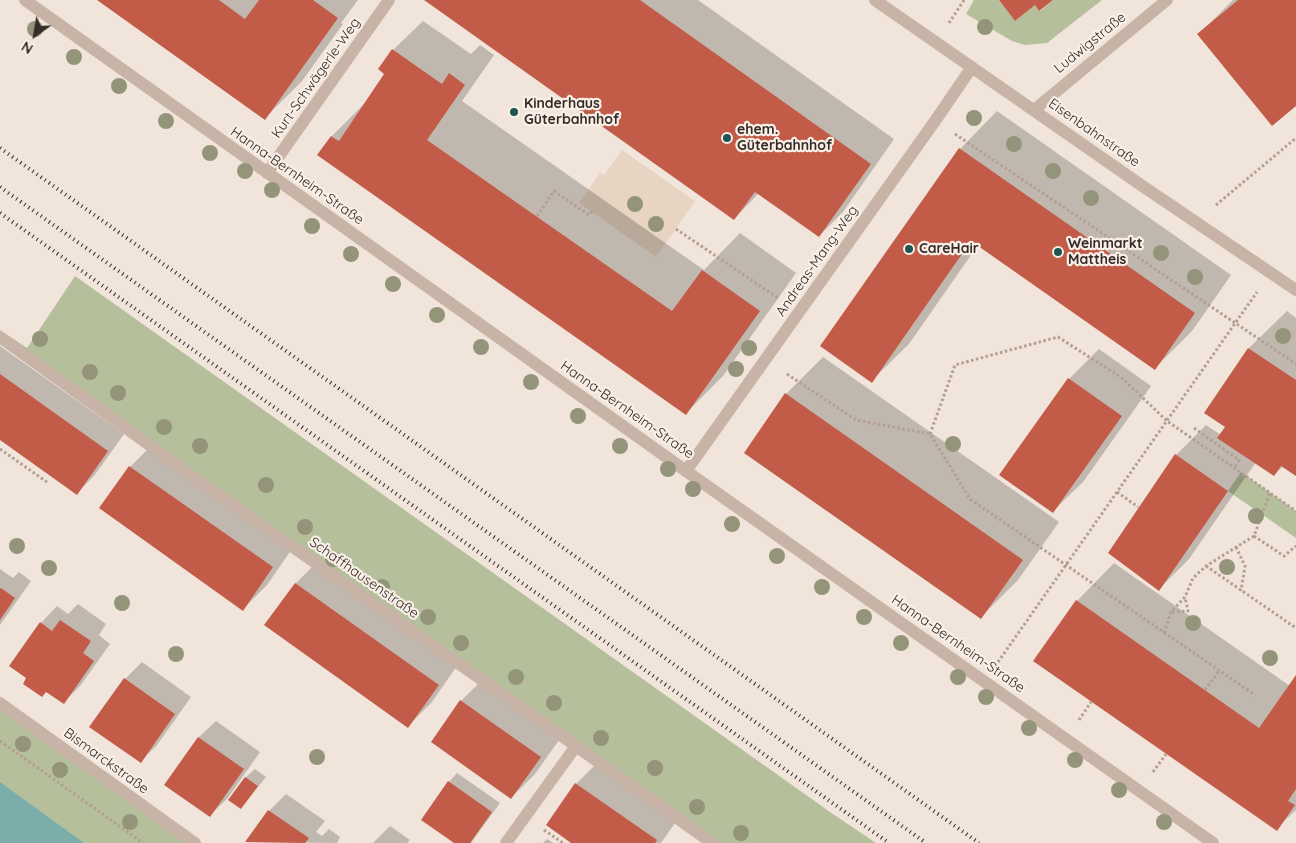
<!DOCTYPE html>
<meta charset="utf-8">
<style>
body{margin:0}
#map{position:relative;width:1296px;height:843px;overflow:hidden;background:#f1e5db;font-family:Quicksand,sans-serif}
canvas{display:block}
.north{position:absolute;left:10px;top:10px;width:50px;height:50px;-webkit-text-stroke:4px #f9efe7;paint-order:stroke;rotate:212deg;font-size:14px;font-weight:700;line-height:20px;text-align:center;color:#352b27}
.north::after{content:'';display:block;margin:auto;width:18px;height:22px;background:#352b27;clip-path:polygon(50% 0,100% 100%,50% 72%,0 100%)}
</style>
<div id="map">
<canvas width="1296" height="843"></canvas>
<div class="north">N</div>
</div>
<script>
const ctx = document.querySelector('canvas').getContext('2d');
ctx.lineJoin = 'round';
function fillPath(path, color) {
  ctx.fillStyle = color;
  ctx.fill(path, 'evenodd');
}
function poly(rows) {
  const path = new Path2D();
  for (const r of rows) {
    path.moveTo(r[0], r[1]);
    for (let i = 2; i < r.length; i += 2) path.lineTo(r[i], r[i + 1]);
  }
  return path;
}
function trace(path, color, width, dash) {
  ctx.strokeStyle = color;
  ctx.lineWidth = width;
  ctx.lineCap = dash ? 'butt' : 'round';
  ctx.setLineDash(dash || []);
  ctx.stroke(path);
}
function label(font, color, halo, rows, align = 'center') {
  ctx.font = font + ' Quicksand,sans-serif';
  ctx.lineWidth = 4.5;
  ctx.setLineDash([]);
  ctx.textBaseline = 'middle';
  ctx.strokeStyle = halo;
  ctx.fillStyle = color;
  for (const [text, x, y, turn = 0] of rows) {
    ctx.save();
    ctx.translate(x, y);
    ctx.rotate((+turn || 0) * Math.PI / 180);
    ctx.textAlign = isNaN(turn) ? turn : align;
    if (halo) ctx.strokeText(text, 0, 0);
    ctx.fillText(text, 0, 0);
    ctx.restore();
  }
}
fillPath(poly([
 [974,0,999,0,1015,21,1035,5,1040,11,1053,0,1102,0,1047,43,1025,45,1012,41,966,14],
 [75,276,830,812,876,843,712,843,0,337,0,330,27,348],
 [1241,472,1296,511,1296,538,1228,491],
 [0,703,195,843,0,843]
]), '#b6bf9b');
fillPath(poly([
 [622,150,695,201,656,257,579,203,600,173,604,175]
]), '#e8d4c2');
fillPath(poly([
 [0,782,84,843,0,843]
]), '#7badab');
fillPath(poly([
 [99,0,358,0,341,23,343,24,302,81,264,119],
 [427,0,698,0,894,139,843,212,819,236,759,193,734,219],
 [1233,0,1296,0,1296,104,1199,34],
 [423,21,471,54,480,45,494,55,462,101,704,270,740,233,796,273,723,376,686,413,332,136,369,99,386,74,393,50],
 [997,111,1231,275,1192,331,1155,368,978,245,909,344,871,381,960,149],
 [1287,311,1296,318,1296,475,1283,466,1274,475,1256,462,1189,559,1159,589,1110,553,1176,455,1206,425,1221,435,1227,427,1205,412,1249,348],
 [0,346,124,434,94,476,77,493,0,438],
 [1099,349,1151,386,1083,482,1053,511,1001,475,1069,379],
 [823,357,1059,522,1018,580,981,617,786,394],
 [154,443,296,543,267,585,243,609,101,508,130,467],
 [319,560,461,660,432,702,408,726,295,584],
 [1114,563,1290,686,1296,677,1296,810,1276,829,1077,601],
 [0,569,13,578,19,572,31,581,0,625],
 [78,604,106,624,99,635,110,644,80,686,63,703,28,678,41,623,57,606,68,614],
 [142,662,191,697,157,745,141,761,91,726,125,679],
 [485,677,564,733,535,774,511,798,461,701],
 [216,721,260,752,227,799,210,815,166,784,199,737],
 [600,760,680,816,661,843,574,843,576,784],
 [255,769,266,777,241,808,230,800,246,777],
 [457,773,500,803,471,843,456,843,422,819,449,782],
 [286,794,325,821,316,832,322,836,329,829,340,837,337,843,247,842,269,811],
 [390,826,410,840,407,843,373,843],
 [547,839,553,843,543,843]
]), '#0003');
fillPath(poly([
 [97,0,219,0,245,19,259,0,313,0,338,18,265,120],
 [424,0,640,0,871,164,819,237,755,192,734,220],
 [999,0,1053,0,1039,11,1035,5,1015,21],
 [1238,0,1296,0,1296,106,1272,126,1197,34],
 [392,49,442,84,449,73,465,85,427,140,672,311,702,270,760,311,686,415,317,155,331,136,339,141,384,74,378,69],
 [959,148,1195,313,1155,370,971,241,872,383,820,346],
 [1248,348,1296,380,1296,476,1281,466,1274,476,1217,438,1225,427,1204,413],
 [0,374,108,451,77,495,0,440],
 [1068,378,1122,416,1053,513,999,475],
 [785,393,1023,560,981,619,744,453],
 [1175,454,1228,491,1159,591,1108,553],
 [129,466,273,567,243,611,99,508],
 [295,583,439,685,408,728,264,625],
 [1,588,15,598,0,620,0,589],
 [1076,600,1259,728,1296,675,1296,789,1288,801,1295,805,1277,831,1033,661],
 [60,620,91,641,83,653,94,661,64,704,46,692,42,697,23,684,26,678,9,666,40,622,52,631],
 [124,678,175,714,141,763,89,727],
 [460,700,541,757,511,799,431,742],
 [198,737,244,769,210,817,164,785],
 [245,777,258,786,241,809,228,800],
 [448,781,492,812,470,843,454,843,421,820],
 [575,783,657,840,655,843,571,843,546,825],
 [268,810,309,838,305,843,245,842]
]), '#c25c48');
trace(poly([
 [949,23,964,0],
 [955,134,1296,364],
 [1216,205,1296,138],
 [537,216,554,191,589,215,592,211],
 [676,229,778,298],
 [787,374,856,420,930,434,970,499,1255,695],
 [1194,428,1239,460,1234,468],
 [930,434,955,365,1058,337,1122,378,1167,421,1296,511],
 [0,449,47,482],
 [1117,492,1138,507],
 [1254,536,1284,556,1296,546],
 [1236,547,1245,566,1241,591],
 [1206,566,1296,628],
 [1172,612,1188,611,1185,597],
 [1164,633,1171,612,1185,597,1193,578,1206,566,1254,536,1270,493],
 [998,662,1257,292],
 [1205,690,1219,671],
 [1079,720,1091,702],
 [0,741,143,843],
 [1153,772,1166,754],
 [544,830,563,843]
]), '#b49e91', 3, [2.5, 2.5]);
trace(poly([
 [25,0,686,471,1213,843],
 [875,0,1141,185,1296,290],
 [1034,110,1167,0],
 [267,173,389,0],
 [0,337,206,486,576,746,712,843],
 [686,471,935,121,972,67],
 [0,703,195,843],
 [506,843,576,746]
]), '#c8b4a7', 12);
trace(poly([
 [0,148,979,843],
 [0,187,926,843],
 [0,213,889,843]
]), '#352b27', 4, [1, 4]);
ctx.fillStyle = '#94947b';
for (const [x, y] of [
 [985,27],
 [35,29],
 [74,57],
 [119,86],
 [974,118],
 [166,121],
 [1014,144],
 [210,153],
 [245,171],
 [1053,171],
 [272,190],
 [1091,198],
 [635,204],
 [656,224],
 [312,226],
 [1161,253],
 [351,254],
 [1195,277],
 [393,284],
 [437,315],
 [1283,336],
 [40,339],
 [481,347],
 [749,348],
 [736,369],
 [90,372],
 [531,382],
 [118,393],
 [578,416],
 [164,427],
 [953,444],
 [200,446],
 [620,446],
 [668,469],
 [266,485],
 [693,489],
 [1256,516],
 [732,524],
 [305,527],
 [17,546],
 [777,556],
 [333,559],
 [1227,567],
 [49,568],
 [382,587],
 [822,587],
 [122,603],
 [428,617],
 [864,617],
 [1193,623],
 [461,643],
 [901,643],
 [176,654],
 [1270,658],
 [516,677],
 [958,677],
 [986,697],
 [554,703],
 [1029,728],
 [601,738],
 [23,744],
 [317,757],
 [1075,760],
 [655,768],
 [60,770],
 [1119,790],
 [697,807],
 [130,822],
 [1164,822],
 [741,833]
]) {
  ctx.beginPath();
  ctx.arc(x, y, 8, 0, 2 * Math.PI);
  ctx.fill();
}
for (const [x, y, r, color] of [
 [514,112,5,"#1e5554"],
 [727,138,5,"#1e5554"],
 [909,249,5,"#1e5554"],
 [1058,252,5,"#1e5554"]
]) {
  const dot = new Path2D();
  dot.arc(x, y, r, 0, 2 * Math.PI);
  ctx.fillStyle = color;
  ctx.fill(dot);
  trace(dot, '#f9efe7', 2);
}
label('14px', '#352b27', '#f9efe7', [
 ["Ludwigstraße",1090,43,-39],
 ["Kurt-Schwägerle-Weg",316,78,-55],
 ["Eisenbahnstraße",1094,133,35],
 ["Hanna-Bernheim-Straße",297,176,35],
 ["Andreas-Mang-Weg",817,261,-55],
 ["Hanna-Bernheim-Straße",627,410,35],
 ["Schaffhausenstraße",364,578,35],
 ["Hanna-Bernheim-Straße",958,644,35],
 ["Bismarckstraße",106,761,36]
]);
label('bold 14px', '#352b27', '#f9efe7', [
 ["Kinderhaus",524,104],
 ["Güterbahnhof",524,120],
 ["ehem.",737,130],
 ["Güterbahnhof",737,146],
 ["Weinmarkt",1068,244],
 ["Mattheis",1068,260],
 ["CareHair",919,249]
], 'left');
</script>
